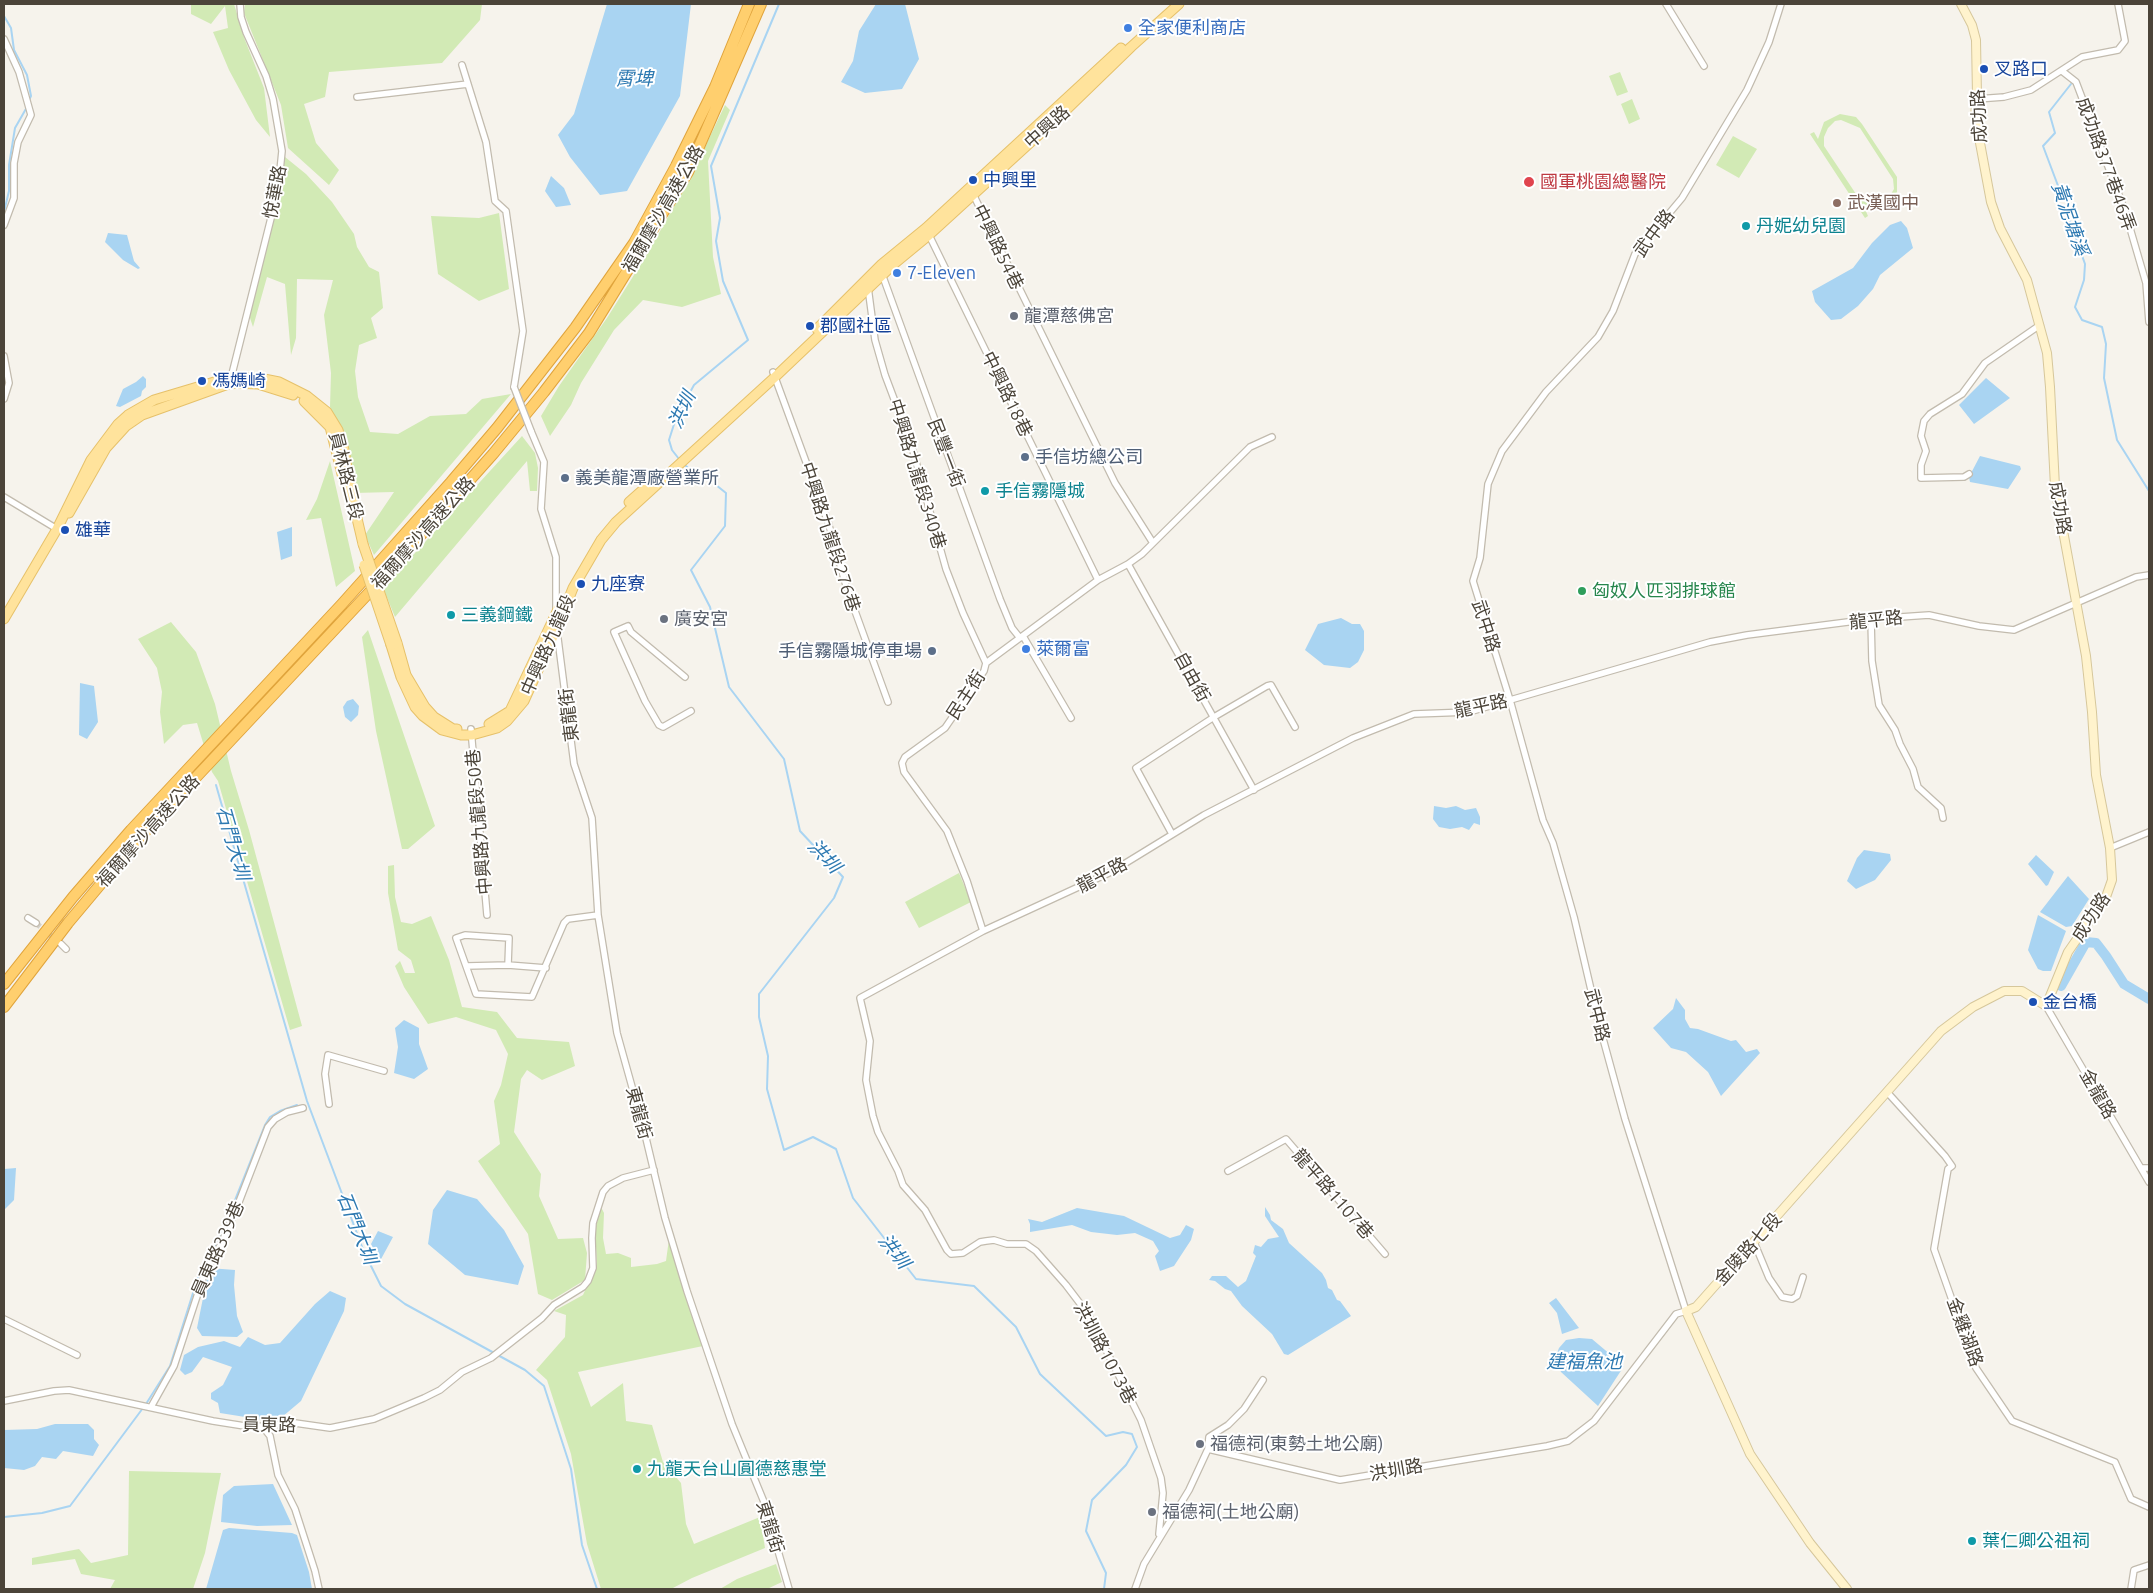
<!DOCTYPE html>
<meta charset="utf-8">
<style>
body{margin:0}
#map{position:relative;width:2153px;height:1593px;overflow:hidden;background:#f6f3ec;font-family:Ubuntu,sans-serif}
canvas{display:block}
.frame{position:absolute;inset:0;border:5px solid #4b4439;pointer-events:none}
</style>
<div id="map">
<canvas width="2153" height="1593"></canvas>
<div class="frame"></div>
</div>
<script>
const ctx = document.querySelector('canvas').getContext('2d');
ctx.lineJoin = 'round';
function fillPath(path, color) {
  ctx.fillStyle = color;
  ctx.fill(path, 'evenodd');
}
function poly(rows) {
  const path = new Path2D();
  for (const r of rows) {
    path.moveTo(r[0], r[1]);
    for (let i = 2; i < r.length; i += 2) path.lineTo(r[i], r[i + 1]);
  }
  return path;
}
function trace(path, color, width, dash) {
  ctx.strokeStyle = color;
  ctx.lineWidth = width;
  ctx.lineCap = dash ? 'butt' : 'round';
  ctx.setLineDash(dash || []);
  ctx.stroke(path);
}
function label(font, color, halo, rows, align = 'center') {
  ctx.font = font + ' Ubuntu,"Noto Sans TC",sans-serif';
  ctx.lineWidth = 4;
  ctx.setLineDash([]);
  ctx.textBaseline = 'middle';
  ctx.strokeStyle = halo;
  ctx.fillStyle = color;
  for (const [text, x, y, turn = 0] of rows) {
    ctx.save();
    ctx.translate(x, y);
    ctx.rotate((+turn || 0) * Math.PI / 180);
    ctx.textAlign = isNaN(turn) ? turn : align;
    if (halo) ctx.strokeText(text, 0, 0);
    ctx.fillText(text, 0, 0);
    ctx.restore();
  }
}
fillPath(poly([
 [191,4,234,4,245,40,264,88,270,137,256,120,229,70,213,32,228,28,225,6,211,24,191,14],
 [245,4,482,4,480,20,442,63,329,72,325,97,304,104,316,143,339,170,329,185,288,148,281,105,244,13],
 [1620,72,1628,92,1617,96,1609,76],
 [1632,99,1640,119,1629,124,1621,104],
 [725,105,730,110,708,161,713,257,721,294,682,307,643,300,614,330,581,383,571,405,550,436,541,416,559,386,607,318,649,251,694,170],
 [1840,114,1856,117,1862,124,1897,177,1897,192,1889,204,1873,210,1865,209,1868,216,1865,218,1810,134,1814,132,1818,139,1824,122],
 [1841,120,1860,128,1893,179,1894,189,1886,202,1875,205,1860,200,1824,146,1824,137,1828,128,1835,121],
 [1733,136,1757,149,1739,178,1716,165],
 [285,157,306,174,332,202,354,234,357,247,369,267,379,272,383,308,371,318,377,338,359,345,355,371,358,397,370,432,398,434,430,416,466,414,482,399,511,394,374,555,365,535,394,492,353,493,337,421,330,407,331,373,324,315,333,280,297,279,296,338,291,355,285,284,267,277,253,327,249,315],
 [499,213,509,289,479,301,438,274,431,216,479,218],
 [522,436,535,453,538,468,537,491,530,491,527,461,395,617,383,588],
 [330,461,355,571,336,587,321,518,306,520,317,499],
 [171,622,196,652,215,704,231,771,249,830,302,1026,290,1030,218,781,212,772,197,723,183,725,164,744,160,712,162,692,157,668,138,639],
 [368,630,435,826,408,849,402,849,376,731,362,637],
 [394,865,395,897,401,922,412,924,431,916,449,960,462,1007,497,1012,517,1038,569,1042,575,1066,542,1080,527,1070,521,1079,514,1132,541,1174,539,1196,558,1239,583,1238,587,1253,585,1280,552,1300,538,1294,528,1234,478,1161,500,1144,494,1101,501,1085,508,1054,496,1030,456,1017,428,1024,404,987,395,966,400,961,405,973,415,973,411,960,398,950,388,893,388,866],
 [959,873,971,902,919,928,905,902],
 [601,1207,604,1213,603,1238,606,1254,618,1253,631,1258,631,1267,657,1264,666,1261,669,1239,703,1346,578,1372,591,1407,623,1383,626,1421,652,1425,663,1462,681,1483,686,1524,694,1544,760,1517,765,1548,692,1578,671,1589,601,1589,587,1544,571,1454,547,1380,536,1370,565,1337,566,1315,554,1311,583,1295,597,1264,595,1230],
 [129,1471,221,1473,205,1553,193,1589,110,1589,115,1580,81,1574,75,1559,32,1565,32,1558,79,1549,91,1563,128,1555],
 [776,1564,782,1582,767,1589,720,1589,737,1579]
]), '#d2eab5');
fillPath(poly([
 [607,4,691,4,680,96,627,191,600,195,570,157,558,135,574,114],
 [876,4,905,4,919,59,902,89,865,93,841,82,853,61,859,31],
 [551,176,564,188,571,205,556,207,545,191],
 [1901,221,1907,228,1913,248,1880,275,1873,289,1858,306,1841,319,1831,320,1815,302,1812,291,1853,268,1872,243,1890,225],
 [108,233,127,235,134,261,140,268,138,269,123,260,105,242],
 [143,376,146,379,146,387,142,391,141,396,120,407,116,406,123,389,136,382],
 [1986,378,2010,398,1974,424,1959,405],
 [1980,456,2020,466,2021,469,2008,489,1970,482,1969,477],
 [292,527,292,556,281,560,277,532],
 [1341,618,1352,624,1360,624,1364,631,1364,650,1358,662,1350,668,1324,665,1305,650,1318,624],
 [80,683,94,686,98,722,87,739,79,735],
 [353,699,359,706,358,715,351,722,345,717,343,707,347,701],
 [1434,806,1446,808,1456,806,1465,810,1476,808,1480,817,1480,825,1474,823,1469,830,1462,827,1450,829,1439,827,1433,819],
 [1864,850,1890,854,1891,860,1875,880,1856,889,1847,881,1857,858],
 [2036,855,2054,872,2048,885,2046,886,2028,864],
 [2068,876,2089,899,2072,926,2066,927,2040,912],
 [2038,915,2066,931,2051,971,2043,971,2038,969,2028,950],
 [1676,998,1685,1010,1685,1019,1690,1028,1698,1029,1731,1041,1736,1040,1746,1052,1757,1049,1760,1053,1721,1096,1708,1072,1686,1052,1671,1048,1653,1028,1673,1009],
 [404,1020,419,1028,419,1044,428,1069,414,1079,394,1073,398,1047,395,1028],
 [16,1168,14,1200,4,1210,4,1169],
 [447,1190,477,1199,504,1230,524,1266,518,1285,465,1275,428,1244,433,1210],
 [1265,1207,1270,1215,1271,1220,1283,1229,1289,1243,1322,1273,1326,1280,1328,1288,1332,1290,1337,1300,1340,1301,1351,1316,1288,1355,1284,1354,1272,1334,1242,1306,1231,1291,1225,1289,1215,1281,1209,1280,1212,1276,1226,1276,1238,1287,1246,1281,1256,1256,1253,1253,1255,1245,1261,1247,1268,1239,1279,1237,1265,1216],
 [1077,1208,1124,1216,1170,1238,1180,1235,1186,1225,1194,1229,1191,1240,1174,1266,1160,1271,1155,1256,1159,1251,1153,1241,1135,1233,1117,1235,1091,1232,1072,1225,1030,1232,1030,1224,1028,1219,1042,1222],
 [378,1231,393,1237,380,1261,371,1244],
 [209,1268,235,1270,234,1285,237,1316,243,1332,237,1337,202,1336,197,1328],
 [330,1291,346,1298,344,1311,301,1401,282,1417,264,1420,220,1413,218,1403,211,1399,211,1393,223,1385,232,1367,203,1357,192,1372,185,1375,180,1370,184,1355,198,1347,224,1341,240,1347,248,1337,265,1345,280,1343,315,1304],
 [1556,1298,1579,1328,1562,1334,1557,1313,1549,1303],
 [1579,1338,1592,1339,1624,1366,1598,1406,1561,1372,1555,1358,1559,1348,1566,1340],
 [55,1424,88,1424,94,1430,94,1439,99,1445,93,1456,63,1451,56,1459,42,1457,35,1466,24,1470,4,1468,4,1430,37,1429],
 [273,1484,292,1525,257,1526,221,1522,223,1495,234,1486],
 [229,1528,292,1533,297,1535,309,1572,312,1589,206,1589,223,1530]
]), '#a9d4f2');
trace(poly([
 [4,16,11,28,14,50,27,75,31,96,29,100],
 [2071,84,2049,112,2055,133,2043,146,2060,191,2067,203,2067,213,2085,264,2084,280,2075,307,2082,320,2102,327,2106,344,2104,378,2117,440,2149,491],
 [4,212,9,191,9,165,15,128,27,107],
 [679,459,672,450,669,440,676,418,694,385,748,340,723,281,716,241,720,218,711,166,779,4],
 [684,464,693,473,711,481,726,493,725,526,691,570,710,607,729,687,784,759,800,831,843,877,834,898,759,994,759,1017,768,1056,767,1089,784,1150,813,1137,836,1149,853,1198,916,1279,974,1286,1016,1327,1040,1374,1106,1436,1123,1432,1132,1434,1137,1447,1126,1465,1092,1500,1086,1531,1106,1573,1104,1589],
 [216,785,307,1101,364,1252,381,1286,405,1304,525,1370,544,1386,571,1469,582,1545,597,1589],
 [146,1404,170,1366,199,1274,219,1240,265,1125,270,1117,280,1111,297,1105],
 [4,1517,42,1513,70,1506,143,1408]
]), '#a9d4f2', 2);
trace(poly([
 [2061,986,2086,942,2096,943,2106,956,2124,984,2149,999]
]), '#a9d4f2', 10);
trace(poly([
 [36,923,57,941]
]), '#d4d0c8', 5.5, [5.5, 3]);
const street = poly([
 [1666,4,1704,66],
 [4,39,19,72,31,115,18,142,14,163,14,198,4,225],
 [462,65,486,142,495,201,506,211,523,331,514,387],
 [2062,71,2076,82,2125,211,2146,283,2149,322],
 [357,97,468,84],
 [1977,99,2004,97,2031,90,2082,57,2118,50,2125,41,2118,4],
 [972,192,1115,483,1153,543],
 [929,235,1098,580],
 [882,274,1000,599,1012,628,1020,638],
 [868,287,875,340,885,375,911,444,946,569,963,613,986,663],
 [4,356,9,383,4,399],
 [773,372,828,522,847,589,888,702],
 [231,378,278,190,282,151,273,99,266,76,246,32,241,17,240,4],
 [531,431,544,462,541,509,556,557,556,610],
 [1969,474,1964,477,1921,478,1921,465,1926,451,1921,436,1924,421,1930,414,1962,394,1985,363,2040,325],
 [4,497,57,529],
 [1128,564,1254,790],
 [1871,619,1872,661,1879,705,1895,730,1900,744,1913,769,1918,787,1941,808,1943,818],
 [557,631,574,764,592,818,598,915,617,1033,644,1130,665,1218,687,1291,732,1424,764,1502,789,1589],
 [1023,636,1071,718],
 [685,677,631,632,628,626,614,632,645,701,659,725,663,727,691,711],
 [471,729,487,915],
 [1172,834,1136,768,1214,717,1267,686,1271,685,1295,727],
 [2110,848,2149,832],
 [28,918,36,923],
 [983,931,967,881,947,831,904,772,902,763,905,757,945,728,984,671,986,663,1098,580,1128,564,1142,554,1250,447,1272,437],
 [61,944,66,949],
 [508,965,509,938,465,935,456,938,476,994,532,997,564,923,568,919,598,915],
 [467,966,508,965,546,968],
 [2046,1006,2149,1182],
 [1887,1092,1945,1156,1952,1166,1948,1169,1934,1249,1976,1368,2012,1421,2115,1462,2131,1499,2149,1507],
 [329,1104,325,1074,328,1055,384,1071],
 [2141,1168,2149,1168],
 [1228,1171,1286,1139,1385,1254],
 [1754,1242,1769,1278,1782,1297,1792,1299,1797,1296,1803,1277],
 [4,1319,77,1355],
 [4,1401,54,1391,69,1390,213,1421,251,1427,295,1423,330,1428,374,1419,424,1398,440,1390,462,1372,491,1358,542,1318,554,1305,583,1287,588,1281,593,1268,592,1238,593,1223,603,1192,608,1186,623,1178,654,1170],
 [151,1407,174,1366,205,1272,221,1244,239,1202,268,1127,275,1119,287,1112,303,1108],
 [262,1426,270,1436,278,1475,295,1509,315,1571,319,1589],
 [1208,1449,1209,1437,1228,1425,1244,1409,1263,1380],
 [1159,1534,1163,1493,1161,1478,1141,1420,1088,1314,1066,1285,1036,1251,1026,1244,1007,1244,994,1240,986,1241,980,1242,963,1253,951,1254,947,1250,925,1210,903,1185,898,1171,878,1132,873,1116,866,1080,870,1041,860,998,983,931,1111,872,1204,815,1353,738,1414,714,1469,712,1710,642,1747,635,1871,619,1929,615,1979,626,2014,630,2136,577,2149,575],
 [1135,1589,1144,1564,1189,1490,1208,1449,1340,1480,1547,1446,1568,1441,1594,1421,1673,1318,1676,1314,1686,1311,1625,1119,1599,1024,1574,917,1553,843,1543,820,1510,700,1473,581,1480,558,1488,484,1502,451,1546,392,1598,337,1613,311,1635,254,1682,198,1747,90,1769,42,1781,4],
 [2131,1589,2134,1570,2149,1565]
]);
const secondary = poly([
 [1847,1589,1810,1543,1750,1454,1686,1311,1696,1307,1941,1031,1973,1007,2004,991,2022,991,2046,1006,2068,952,2106,897,2112,880,2110,848,2096,775,2092,712,2086,656,2055,487,2050,387,2047,353,2027,280,2000,228,1991,202,1975,116,1977,96,1976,40,1972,25,1961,4]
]);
const primary = poly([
 [817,329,882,264,926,228,1121,48],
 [304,401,330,427,343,478],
 [629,502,655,479],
 [69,513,106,448,126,426,142,415,231,383,258,384,293,395],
 [4,619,57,529,91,460,118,424,128,415,154,400,231,377,259,378,279,382,307,396,327,412,338,430,344,450,352,497,363,544],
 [397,643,406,675,425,707,434,717,453,729,457,729],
 [391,645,401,677,415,707,423,716,442,730,461,735,472,735,497,728,507,721,524,701,557,628,573,588,601,540,616,522,775,377,895,263,929,235,1066,110,1131,47,1179,4],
 [489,724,510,711,561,603]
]);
const highway = poly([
 [4,984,73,897,131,830,342,604,451,482,497,428,575,328,634,243,676,166,715,87,749,4],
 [4,1007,68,923,141,836,378,583,493,454,544,392,589,333,688,172,761,4]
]);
trace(street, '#c2bbae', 8);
trace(secondary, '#d6c79b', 10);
trace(primary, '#e6c16a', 11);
trace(highway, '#e0a43c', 12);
trace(street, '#fff', 5.5);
trace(secondary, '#fff3cd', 8);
trace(primary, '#ffe39c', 9);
trace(highway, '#ffcf6e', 10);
const streetBridge = poly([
 [514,387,531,431]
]);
const primaryBridge = poly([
 [363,544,397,643],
 [364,565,391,645]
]);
trace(streetBridge, '#c2bbae', 8, []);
trace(primaryBridge, '#e6c16a', 11, []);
trace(streetBridge, '#fff', 5.5);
trace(primaryBridge, '#ffe39c', 9);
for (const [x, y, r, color] of [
 [1128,28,5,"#3f7fe0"],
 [1984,69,5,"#1a4fb4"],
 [973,180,5,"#1a4fb4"],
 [1529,182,6,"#e0444e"],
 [1837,203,5,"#8d6e63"],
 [1746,226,5,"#0f9aa8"],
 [897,273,5,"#3f7fe0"],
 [1014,316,5,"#6b7280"],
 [810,326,5,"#1a4fb4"],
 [202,381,5,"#1a4fb4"],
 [1025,457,5,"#5c6f8a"],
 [565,478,5,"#5c6f8a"],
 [985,491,5,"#0f9aa8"],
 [65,530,5,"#1a4fb4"],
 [581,584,5,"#1a4fb4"],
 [1582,591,5,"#2e9e5b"],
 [451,615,5,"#0f9aa8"],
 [664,619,5,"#6b7280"],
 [1026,649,5,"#3f7fe0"],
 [932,651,5,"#5c6f8a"],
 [2033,1002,5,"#1a4fb4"],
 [1200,1444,5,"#6b7280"],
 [637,1469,5,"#0f9aa8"],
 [1152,1512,5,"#6b7280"],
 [1972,1541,5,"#0f9aa8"]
]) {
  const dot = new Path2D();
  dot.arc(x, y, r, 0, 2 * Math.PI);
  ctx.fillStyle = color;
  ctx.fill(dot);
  trace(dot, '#fff', 2);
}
label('18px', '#366cbe', '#fff', [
 ["全家便利商店",1138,28],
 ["7-Eleven",907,273],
 ["萊爾富",1036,649]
], 'left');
label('18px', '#164399', '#fff', [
 ["叉路口",1994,69],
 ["中興里",983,180],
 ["郡國社區",820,326],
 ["馮媽崎",212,381],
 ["雄華",75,530],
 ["九座寮",591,584],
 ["金台橋",2043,1002]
], 'left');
label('18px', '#4b4439', '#fff', [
 ["成功路",1979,116,-93],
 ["中興路",1047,127,-42],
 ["成功路377巷46弄",2106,164,70],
 ["悅華路",275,192,-79],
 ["福爾摩沙高速公路",663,209,-60],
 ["武中路",1654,233,-53],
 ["中興路54巷",998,247,64],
 ["中興路18巷",1007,394,64],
 ["民豐一街",946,453,69],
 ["中興路九龍段340巷",917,474,73],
 ["員林路三段",346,476,76],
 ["成功路",2060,508,80],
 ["福爾摩沙高速公路",423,533,-48],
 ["中興路九龍段276巷",830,537,72],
 ["龍平路",1876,620,-6],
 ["武中路",1486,626,72],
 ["中興路九龍段",548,645,-66],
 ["自由街",1192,677,61],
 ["民主街",966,695,-57],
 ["龍平路",1481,706,-12],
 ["東龍街",569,715,-97],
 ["中興路九龍段50巷",479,822,-95],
 ["福爾摩沙高速公路",148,831,-48],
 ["龍平路",1102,875,-28],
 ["成功路",2091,917,-57],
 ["武中路",1597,1015,76],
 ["金龍路",2098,1094,60],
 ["東龍街",639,1113,75],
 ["龍平路1107巷",1333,1194,49],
 ["員東路339巷",218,1249,-66],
 ["金陵路七段",1748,1249,-48],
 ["金雞湖路",1965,1332,70],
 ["洪圳路1073巷",1105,1353,62],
 ["員東路",269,1425,1],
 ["洪圳路",1396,1470,-10],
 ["東龍街",770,1527,73]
]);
label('18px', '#be3a42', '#fff', [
 ["國軍桃園總醫院",1540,182]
], 'left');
label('18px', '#785e54', '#fff', [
 ["武漢國中",1847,203]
], 'left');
label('18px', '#0d838f', '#fff', [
 ["丹妮幼兒園",1756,226],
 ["手信霧隱城",995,491],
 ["三義鋼鐵",461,615],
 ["九龍天台山圓德慈惠堂",647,1469],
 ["葉仁卿公祖祠",1982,1541]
], 'left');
label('18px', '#5b616d', '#fff', [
 ["龍潭慈佛宮",1024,316],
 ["廣安宮",674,619],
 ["福德祠(東勢土地公廟)",1210,1444],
 ["福德祠(土地公廟)",1162,1512]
], 'left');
label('18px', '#4e5e75', '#fff', [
 ["手信坊總公司",1035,457],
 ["義美龍潭廠營業所",575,478],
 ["手信霧隱城停車場",922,651,"right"]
], 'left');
label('18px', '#27864d', '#fff', [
 ["匈奴人匹羽排球館",1592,591]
], 'left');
label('italic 19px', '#2e7ab2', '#fff', [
 ["霄埤",634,79],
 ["黃泥塘溪",2070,219,71],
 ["洪圳",682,410,-65],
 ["石門大圳",233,843,74],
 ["洪圳",824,856,47],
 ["石門大圳",357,1228,68],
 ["洪圳",894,1251,52],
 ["建福魚池",1584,1362]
]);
</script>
